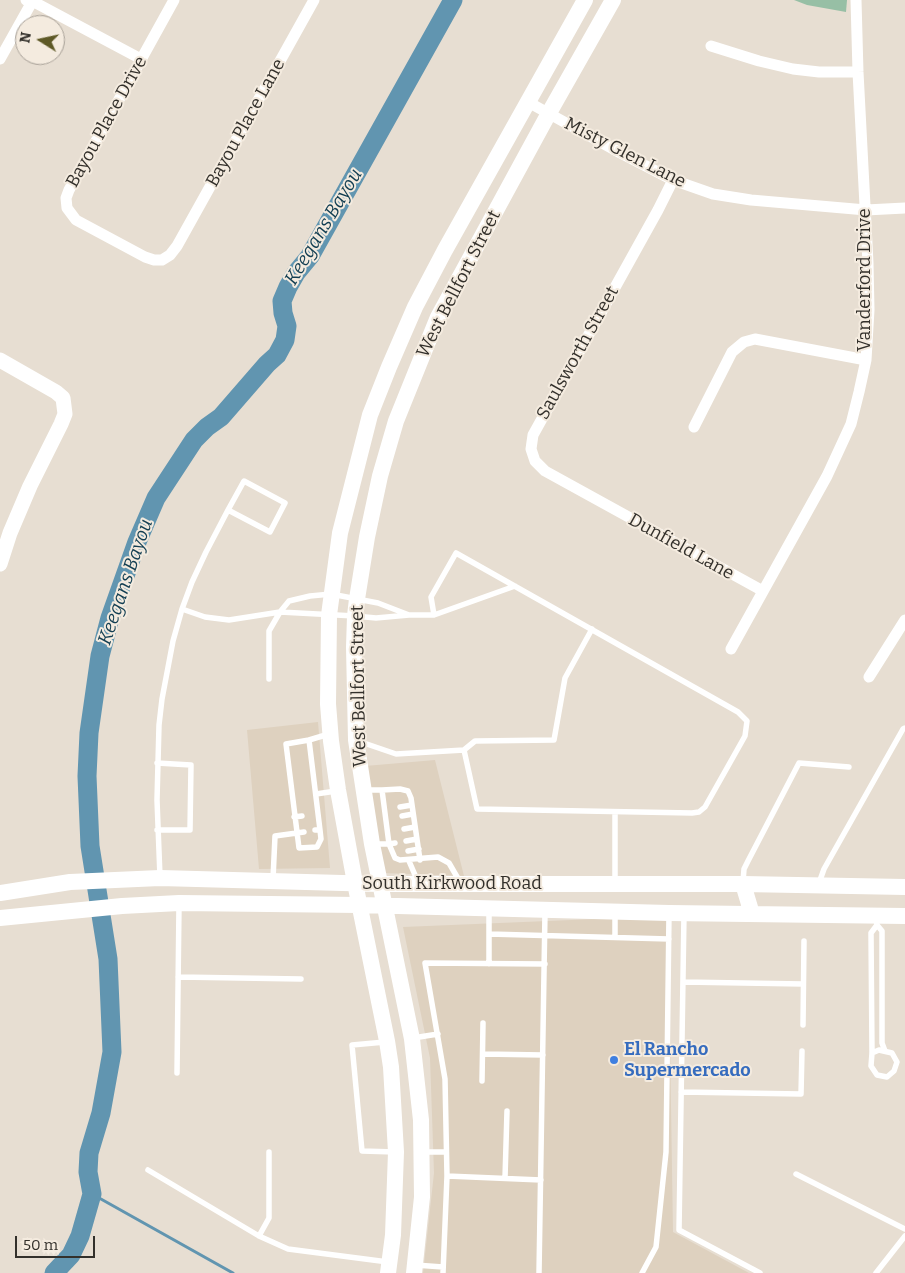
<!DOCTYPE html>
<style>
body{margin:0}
#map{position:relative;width:905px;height:1273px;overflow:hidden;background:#e7ded2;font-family:Bitter,serif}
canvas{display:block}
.north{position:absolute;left:15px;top:15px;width:50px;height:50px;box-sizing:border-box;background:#f4ebdf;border:1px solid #a7a097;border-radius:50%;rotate:280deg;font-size:14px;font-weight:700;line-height:20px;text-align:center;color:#33302b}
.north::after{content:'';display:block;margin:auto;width:18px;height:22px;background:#5e5926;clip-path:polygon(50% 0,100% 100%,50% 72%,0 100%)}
.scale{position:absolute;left:15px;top:1236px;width:80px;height:22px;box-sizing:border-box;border:2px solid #33302b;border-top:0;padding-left:6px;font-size:15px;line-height:18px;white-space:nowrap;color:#33302b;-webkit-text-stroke:4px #f4ebdf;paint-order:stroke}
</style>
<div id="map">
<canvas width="905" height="1273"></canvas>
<div class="north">N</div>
<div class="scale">50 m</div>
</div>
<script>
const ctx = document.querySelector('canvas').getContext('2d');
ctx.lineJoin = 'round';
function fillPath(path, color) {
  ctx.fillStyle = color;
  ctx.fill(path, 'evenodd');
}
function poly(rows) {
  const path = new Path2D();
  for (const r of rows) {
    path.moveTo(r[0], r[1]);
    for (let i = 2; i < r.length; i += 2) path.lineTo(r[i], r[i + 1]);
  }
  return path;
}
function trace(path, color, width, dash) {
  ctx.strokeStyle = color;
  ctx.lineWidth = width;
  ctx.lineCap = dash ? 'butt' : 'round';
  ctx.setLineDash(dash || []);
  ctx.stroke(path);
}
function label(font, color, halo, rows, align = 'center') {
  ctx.font = font + ' Bitter,serif';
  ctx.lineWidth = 4;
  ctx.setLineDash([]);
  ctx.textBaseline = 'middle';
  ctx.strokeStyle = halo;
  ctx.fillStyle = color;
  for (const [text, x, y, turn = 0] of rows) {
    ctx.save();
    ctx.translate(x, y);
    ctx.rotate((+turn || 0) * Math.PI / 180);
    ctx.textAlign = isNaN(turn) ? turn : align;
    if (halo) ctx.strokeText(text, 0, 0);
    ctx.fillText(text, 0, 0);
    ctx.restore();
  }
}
fillPath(poly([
 [318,722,330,868,259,869,247,730],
 [435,760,464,876,383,873,365,766],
 [668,916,673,1232,749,1273,423,1273,434,1173,430,1058,403,927]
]), '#ded1bf');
fillPath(poly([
 [794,0,847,0,846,12,807,5]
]), '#97bfa5');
trace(poly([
 [92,1194,233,1273]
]), '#6195b0', 3);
trace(poly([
 [54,1273,71,1255,80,1236,92,1194,88,1172,89,1153,101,1113,112,1052,108,959,90,846,87,776,89,733,100,656,110,618,137,542,156,498,194,440,207,427,221,417,267,364,277,355,285,340,287,326,283,313,282,301,288,287,296,273,310,256,453,0]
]), '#6195b0', 19);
trace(poly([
 [182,609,205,617,229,620,280,612,355,616,376,618,409,615,434,615,515,586],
 [434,615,431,597,456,553,738,712,747,721,745,736,705,807,699,812,692,813,477,809,464,750],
 [269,679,269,631,280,612,289,601,310,596,331,594,378,603,409,615],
 [309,740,286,744,299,848,317,847,321,839,320,830],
 [358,741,396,754,464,750,475,741,554,740,565,678,592,629],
 [157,763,191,765,190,830,157,830],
 [365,790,382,790,389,844,395,843],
 [382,790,400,789,408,791,411,798,420,860],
 [316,794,336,791],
 [400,807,412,805],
 [615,813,615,883],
 [402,816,413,814],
 [294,817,302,816],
 [404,829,415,827],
 [315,830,320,830,309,740,329,734],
 [406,841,417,839],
 [373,844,389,844,395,858,400,860,438,857,449,863,460,882],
 [408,851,419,849],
 [409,861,418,882],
 [160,877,157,800,159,725,162,699,173,641,182,609,192,582,206,552,228,510,244,481,285,503,270,532,228,510],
 [273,879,275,836,304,832],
 [743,882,744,869,748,861,799,763,849,767],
 [819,883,824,869,903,729,905,728],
 [489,911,489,964],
 [684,914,679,1230,760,1273],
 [877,925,882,931,882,1043,885,1051],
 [489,934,669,939],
 [615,937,615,913],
 [178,977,301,979],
 [683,982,803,984],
 [803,1025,804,941],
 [413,1038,438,1034],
 [385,1042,352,1045,362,1151,395,1152],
 [872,1053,879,1050,892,1053,897,1062,894,1071,887,1077,877,1075,871,1066,872,1053,871,933,877,925,876,917],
 [483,1054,543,1055],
 [177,1073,179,906],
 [482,1081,483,1023],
 [681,1092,801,1094,802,1051],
 [424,1152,446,1152],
 [148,1170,259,1236,288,1249,388,1262],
 [796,1174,905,1229],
 [447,1176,541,1180],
 [505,1178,507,1111],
 [259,1236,269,1218,269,1152],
 [415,1265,443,1267],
 [443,1273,447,1176,445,1079,425,963,545,964],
 [539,1273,545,912],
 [642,1273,656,1247,666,1152,669,914],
 [876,1273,905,1236]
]), '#fff', 5.5);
trace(poly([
 [26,0,32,1,141,59],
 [174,0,69,190,66,198,67,208,76,220,145,257,154,260,162,260,170,255,177,246,314,0],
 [711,46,759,61,793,69,819,72,858,72],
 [0,59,33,0],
 [528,102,613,149,673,180,713,194,751,200,866,210,905,208],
 [673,180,658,210,533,435,531,449,535,461,545,471,763,591],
 [694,427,732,352,744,342,755,339,866,360],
 [731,649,827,476,851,424,859,392,866,360,869,310,868,263,858,72,856,0],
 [869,677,905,620]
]), '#fff', 11);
trace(poly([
 [0,360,56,392,63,398,65,414,61,424,30,486,10,533,0,564]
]), '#fff', 15);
trace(poly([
 [743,884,752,914],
 [0,893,70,882,160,878,379,884,743,884,905,887],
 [0,918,122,906,179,903,359,905,669,913,905,916],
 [388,1273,393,1235,396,1152,391,1067,387,1041,355,883,338,790,331,741,328,704,329,615,340,533,370,415,389,367,415,307,445,250,585,0],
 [414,1273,422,1197,421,1120,412,1039,372,844,356,740,354,647,355,616,357,599,367,537,380,476,396,421,438,317,549,113,613,0]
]), '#fff', 16);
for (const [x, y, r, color] of [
 [614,1060,5,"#3f7fe0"]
]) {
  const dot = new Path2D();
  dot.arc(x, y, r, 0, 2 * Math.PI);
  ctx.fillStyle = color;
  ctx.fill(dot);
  trace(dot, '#f4ebdf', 2);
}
label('18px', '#33302b', '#f4ebdf', [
 ["Bayou Place Drive",107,122,-61],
 ["Bayou Place Lane",246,123,-61],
 ["Misty Glen Lane",625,153,27],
 ["Vanderford Drive",865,280,-90],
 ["West Bellfort Street",459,284,-63],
 ["Saulsworth Street",578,353,-61],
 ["Dunfield Lane",681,547,29],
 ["West Bellfort Street",359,686,-91],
 ["South Kirkwood Road",452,884]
]);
label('bold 18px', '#366cbe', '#f4ebdf', [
 ["El Rancho",624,1050],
 ["Supermercado",624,1071]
], 'left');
label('italic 19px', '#123e52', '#f4ebdf', [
 ["Keegans Bayou",324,227,-59],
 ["Keegans Bayou",126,582,-71]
]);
</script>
